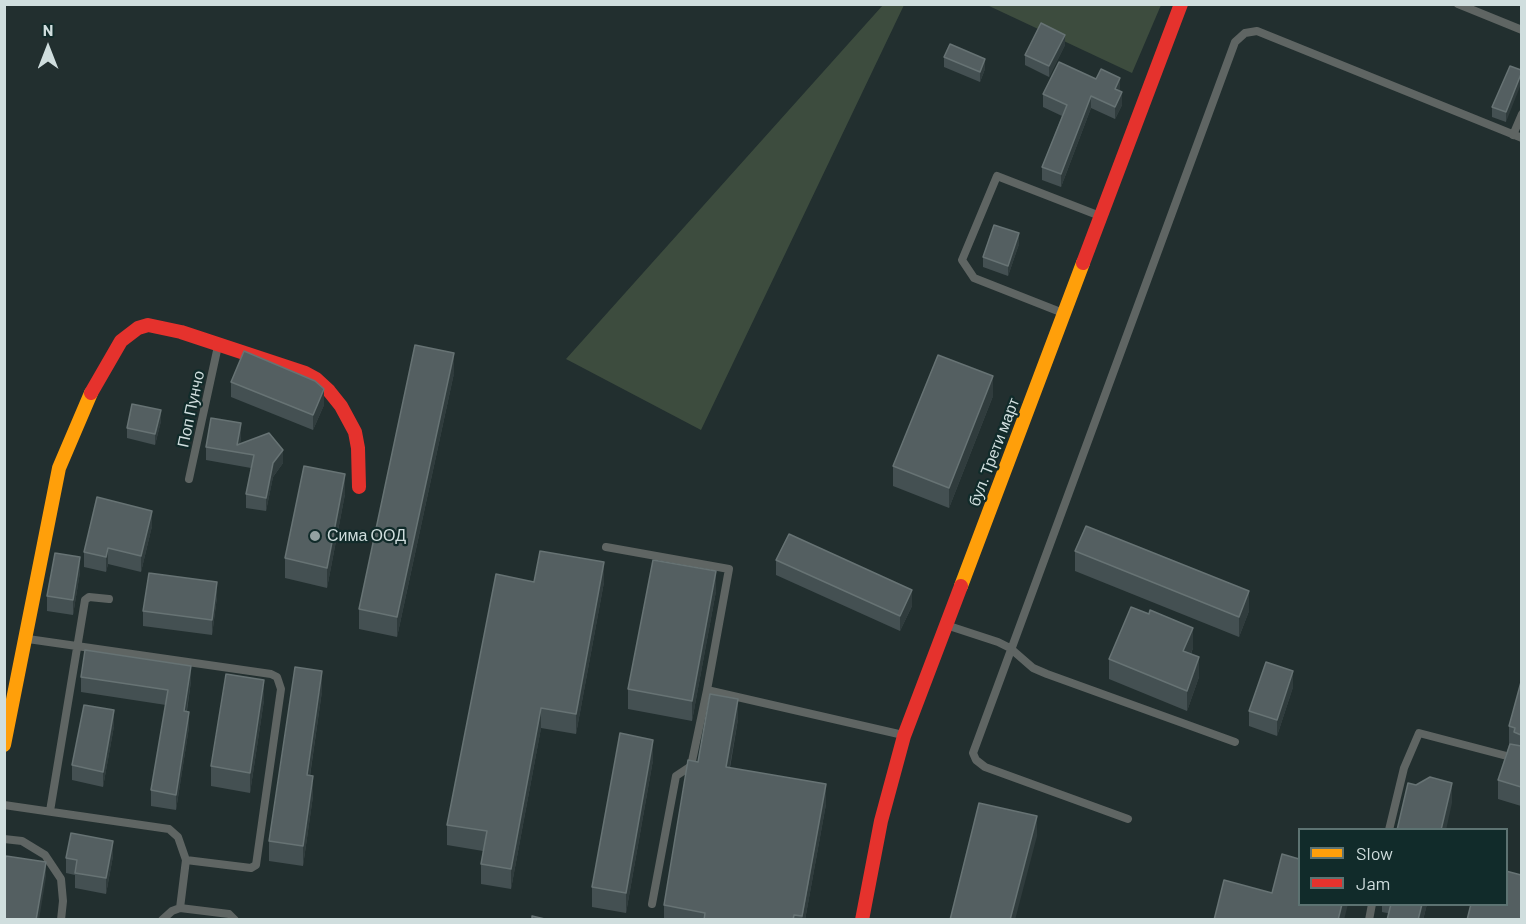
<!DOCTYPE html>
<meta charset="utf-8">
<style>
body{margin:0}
#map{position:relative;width:1526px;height:924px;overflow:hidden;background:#222f2f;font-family:Barlow,sans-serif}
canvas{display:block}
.frame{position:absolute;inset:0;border:6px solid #d0dede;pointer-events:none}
.legend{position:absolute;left:1298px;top:828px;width:210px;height:78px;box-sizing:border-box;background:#112b2a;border:2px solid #5d7372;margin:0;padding:8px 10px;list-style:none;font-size:18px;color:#d0dede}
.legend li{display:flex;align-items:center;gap:12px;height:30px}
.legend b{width:30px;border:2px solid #5d7372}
.north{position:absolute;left:18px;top:18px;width:60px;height:60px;-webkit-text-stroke:4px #112b2a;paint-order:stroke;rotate:0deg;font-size:16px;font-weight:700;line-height:24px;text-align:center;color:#d0dede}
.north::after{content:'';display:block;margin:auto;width:21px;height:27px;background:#d0dede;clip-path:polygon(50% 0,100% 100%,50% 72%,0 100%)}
</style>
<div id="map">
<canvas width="1526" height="924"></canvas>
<div class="frame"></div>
<ul class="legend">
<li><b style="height:8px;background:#ff9f0a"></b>Slow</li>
<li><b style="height:8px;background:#e5322d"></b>Jam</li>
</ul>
<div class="north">N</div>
</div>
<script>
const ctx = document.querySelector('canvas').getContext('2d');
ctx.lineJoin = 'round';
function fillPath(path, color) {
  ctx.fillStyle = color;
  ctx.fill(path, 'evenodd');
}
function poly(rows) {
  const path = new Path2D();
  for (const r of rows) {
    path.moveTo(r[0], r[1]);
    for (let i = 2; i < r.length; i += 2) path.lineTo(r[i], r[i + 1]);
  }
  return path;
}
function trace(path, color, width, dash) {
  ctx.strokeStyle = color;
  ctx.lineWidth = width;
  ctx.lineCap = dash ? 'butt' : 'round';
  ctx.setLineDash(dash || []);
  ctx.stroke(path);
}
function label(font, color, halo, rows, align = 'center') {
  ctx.font = font + ' Barlow,sans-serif';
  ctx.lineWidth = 4.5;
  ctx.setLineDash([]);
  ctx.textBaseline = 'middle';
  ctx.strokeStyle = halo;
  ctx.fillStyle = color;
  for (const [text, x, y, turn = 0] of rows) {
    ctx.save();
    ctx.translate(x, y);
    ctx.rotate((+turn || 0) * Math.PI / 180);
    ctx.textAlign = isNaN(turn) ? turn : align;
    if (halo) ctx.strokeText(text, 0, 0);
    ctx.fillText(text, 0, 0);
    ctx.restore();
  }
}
fillPath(poly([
 [883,5,904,5,701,430,566,359],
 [987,5,1161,5,1132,73]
]), '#3d4c3e');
trace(poly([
 [1458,4,1522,30],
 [1513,135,1522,114],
 [1063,313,974,278,962,260,997,176,1100,216],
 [189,479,218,346],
 [606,547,729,569,707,690,903,735],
 [946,625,998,642,1010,648,1033,668,1047,674,1235,742],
 [28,639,271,674,277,677,281,689,256,865,251,868,186,860],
 [4,805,169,829,178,837,186,860,180,908,229,914,235,920],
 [50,811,85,600,89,597,109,599],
 [1128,819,985,767,976,760,973,753,1235,42,1245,33,1257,31,1522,138],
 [1389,830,1404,768,1419,733,1522,760],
 [4,839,22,841,45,855,61,879,63,901,61,920],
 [652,904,676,776,691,766,707,690],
 [162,920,172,911,180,908],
 [1369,920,1372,904]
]), '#5f6563', 8);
trace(poly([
 [961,586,1083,263],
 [4,745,59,468,91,393]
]), '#ff9f0a', 14);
trace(poly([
 [1083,263,1181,4],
 [91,393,121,341,138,328,148,325,181,332,305,373,316,379,329,391,341,406,355,432,358,448,359,487],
 [862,920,881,821,904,736,961,586]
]), '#e5322d', 14);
fillPath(poly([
 [1065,45,1049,77,1025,65,1025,55],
 [944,57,985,69,980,82,944,67],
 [1510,66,1506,122,1492,117,1492,107],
 [1120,91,1122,105,1115,119,1091,108,1061,187,1042,180,1042,167,1062,116,1043,107,1043,94],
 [1019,244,1008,276,983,267,983,257],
 [454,373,397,637,359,629,359,609],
 [231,382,324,405,313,430,231,397],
 [993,396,949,508,893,486,893,466],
 [161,421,155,445,127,438,127,428],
 [241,436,240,444,283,463,273,477,266,511,246,508,246,494,251,468,206,460,206,447],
 [345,494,327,588,285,578,285,558],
 [152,526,141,572,108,564,106,572,84,567,84,552],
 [1075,551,1249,611,1239,637,1075,571],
 [776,560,912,606,900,631,776,575],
 [80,572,73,615,47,611,47,596],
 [534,582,604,582,576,734,541,728,511,889,481,884,481,864,483,851,447,845,447,825],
 [716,591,692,721,628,709,628,689],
 [217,597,212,635,143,626,143,611],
 [1193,648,1191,654,1199,677,1187,711,1109,679,1109,659],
 [81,677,191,681,187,711,189,727,176,810,151,806,151,790,166,705,81,692],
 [1521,682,1521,806,1498,799,1498,780,1509,745,1509,726],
 [1293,687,1277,736,1249,726,1249,711],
 [322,691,310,776,313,796,303,866,269,861,269,841],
 [264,700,250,793,211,786,211,766],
 [738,719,730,768,826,804,805,920,664,920,664,905,698,762],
 [114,726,103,787,72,780,72,765],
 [653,760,626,913,592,907,592,887],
 [113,856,106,894,75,888,75,875,66,873,66,858],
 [1382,904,1427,904,1423,920,1382,912]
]), '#445052');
fillPath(poly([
 [1065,35,1065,45,1049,77,1049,66],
 [985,59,985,69,980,82,980,72],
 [1521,74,1521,84,1506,122,1506,112],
 [1120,78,1120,91,1115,102,1115,89],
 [1122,92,1122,105,1115,119,1115,107],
 [1091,96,1091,108,1061,187,1061,174],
 [1019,233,1019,244,1008,276,1008,266],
 [454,353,454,373,397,637,397,617],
 [993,376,993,396,949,508,949,488],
 [324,389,324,405,313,430,313,415],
 [161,410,161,421,155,445,155,434],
 [241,423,241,436,238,452,237,445],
 [283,450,283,463,273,477,266,511,266,498,273,463],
 [345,474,345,494,327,588,327,568],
 [152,511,152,526,141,572,141,556],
 [108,548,108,564,106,572,106,557],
 [80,557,80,572,73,615,73,600],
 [604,562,604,582,576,734,576,714],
 [716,571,716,591,692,721,692,701],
 [217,582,217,597,212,635,212,620],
 [912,590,912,606,900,631,900,616],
 [1249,591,1249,611,1239,637,1239,617],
 [1193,628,1193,648,1183,671,1183,651],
 [1199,657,1199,677,1187,711,1187,691],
 [191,666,191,681,184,726,184,711],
 [322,671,322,691,307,795,307,775],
 [1293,671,1293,687,1277,736,1277,720],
 [264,680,264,700,250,793,250,773],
 [738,699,738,719,726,787,726,767],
 [541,708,541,728,511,889,511,869],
 [114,710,114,726,103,787,103,772],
 [189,712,189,727,176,810,176,795],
 [653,740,653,760,626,913,626,893],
 [313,776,313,796,303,866,303,846],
 [1452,783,1452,803,1446,830,1441,830],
 [826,784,826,804,805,920,802,920],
 [1037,816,1037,836,1015,920,1010,920],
 [113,841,113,856,106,894,106,878],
 [46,862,46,877,39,920,36,920],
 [1342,904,1348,904,1344,920,1338,920],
 [1422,904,1427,904,1423,920,1418,920]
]), '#303c3d');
const building = poly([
 [1041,23,1065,35,1049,66,1025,55,1041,23],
 [950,44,985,59,980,72,944,57,950,44],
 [1059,62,1096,79,1101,69,1120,78,1115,89,1122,92,1115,107,1091,96,1061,174,1042,167,1067,105,1043,94,1059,62],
 [1510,66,1521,70,1521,74,1506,112,1492,107,1510,66],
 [994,225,1019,233,1008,266,983,257,994,225],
 [415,345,454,353,397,617,359,609,415,345],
 [244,351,315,381,324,389,313,415,231,382,244,351],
 [938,355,993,376,949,488,893,466,938,355],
 [132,404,161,410,155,434,127,428,132,404],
 [211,418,241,423,237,445,269,433,283,450,273,463,266,498,246,494,254,455,206,447,211,418],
 [304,466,345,474,327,568,285,558,304,466],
 [97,497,152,511,141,556,108,548,106,557,84,552,97,497],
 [1086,526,1249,591,1239,617,1075,551,1086,526],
 [789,534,912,590,900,616,776,560,789,534],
 [540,551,604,562,576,714,541,708,511,869,481,864,487,831,447,825,496,574,534,582,540,551],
 [55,553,80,557,73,600,47,596,55,553],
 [653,560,716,571,692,701,628,689,653,560],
 [149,573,217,582,212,620,143,611,149,573],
 [1131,607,1149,614,1150,610,1193,628,1183,651,1199,657,1187,691,1109,659,1131,607],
 [85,650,191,666,184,711,189,712,176,795,151,790,168,690,81,677,85,650],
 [1266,662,1293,671,1277,720,1249,711,1266,662],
 [295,667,322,671,307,775,313,776,303,846,269,841,295,667],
 [226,674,264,680,250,773,211,766,226,674],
 [1521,682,1521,735,1514,732,1515,728,1509,726,1521,682],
 [710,694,738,699,726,767,826,784,802,916,794,915,793,920,704,920,705,913,664,905,688,760,698,762,710,694],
 [84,705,114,710,103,772,72,765,84,705],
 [620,733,653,740,626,893,592,887,620,733],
 [1510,744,1521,746,1521,787,1498,780,1510,744],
 [1430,777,1452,783,1441,830,1397,830,1408,783,1416,785,1430,777],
 [979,803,1037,816,1010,920,950,920,979,803],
 [71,833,113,841,106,878,75,873,77,860,66,858,71,833],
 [1282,854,1299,859,1299,904,1342,904,1338,920,1214,920,1224,880,1272,893,1282,854],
 [6,856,46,862,36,920,4,920,4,863,6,856],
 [1506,871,1521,875,1521,920,1467,920,1471,904,1506,904,1506,871],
 [1391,904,1422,904,1418,920,1387,920,1391,904],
 [532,916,549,920,532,920,532,916]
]);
fillPath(building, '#545f61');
trace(building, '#677374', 1.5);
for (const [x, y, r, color] of [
 [315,536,6,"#93a1a1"]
]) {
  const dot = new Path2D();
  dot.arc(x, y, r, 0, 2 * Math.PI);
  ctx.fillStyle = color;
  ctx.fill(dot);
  trace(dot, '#112b2a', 2);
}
label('16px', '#d0dede', '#112b2a', [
 ["Поп Пунчо",191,409,-78],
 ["бул. Трети март",994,452,-69]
]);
label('16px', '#d0dede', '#112b2a', [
 ["Сима ООД",327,536]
], 'left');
</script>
